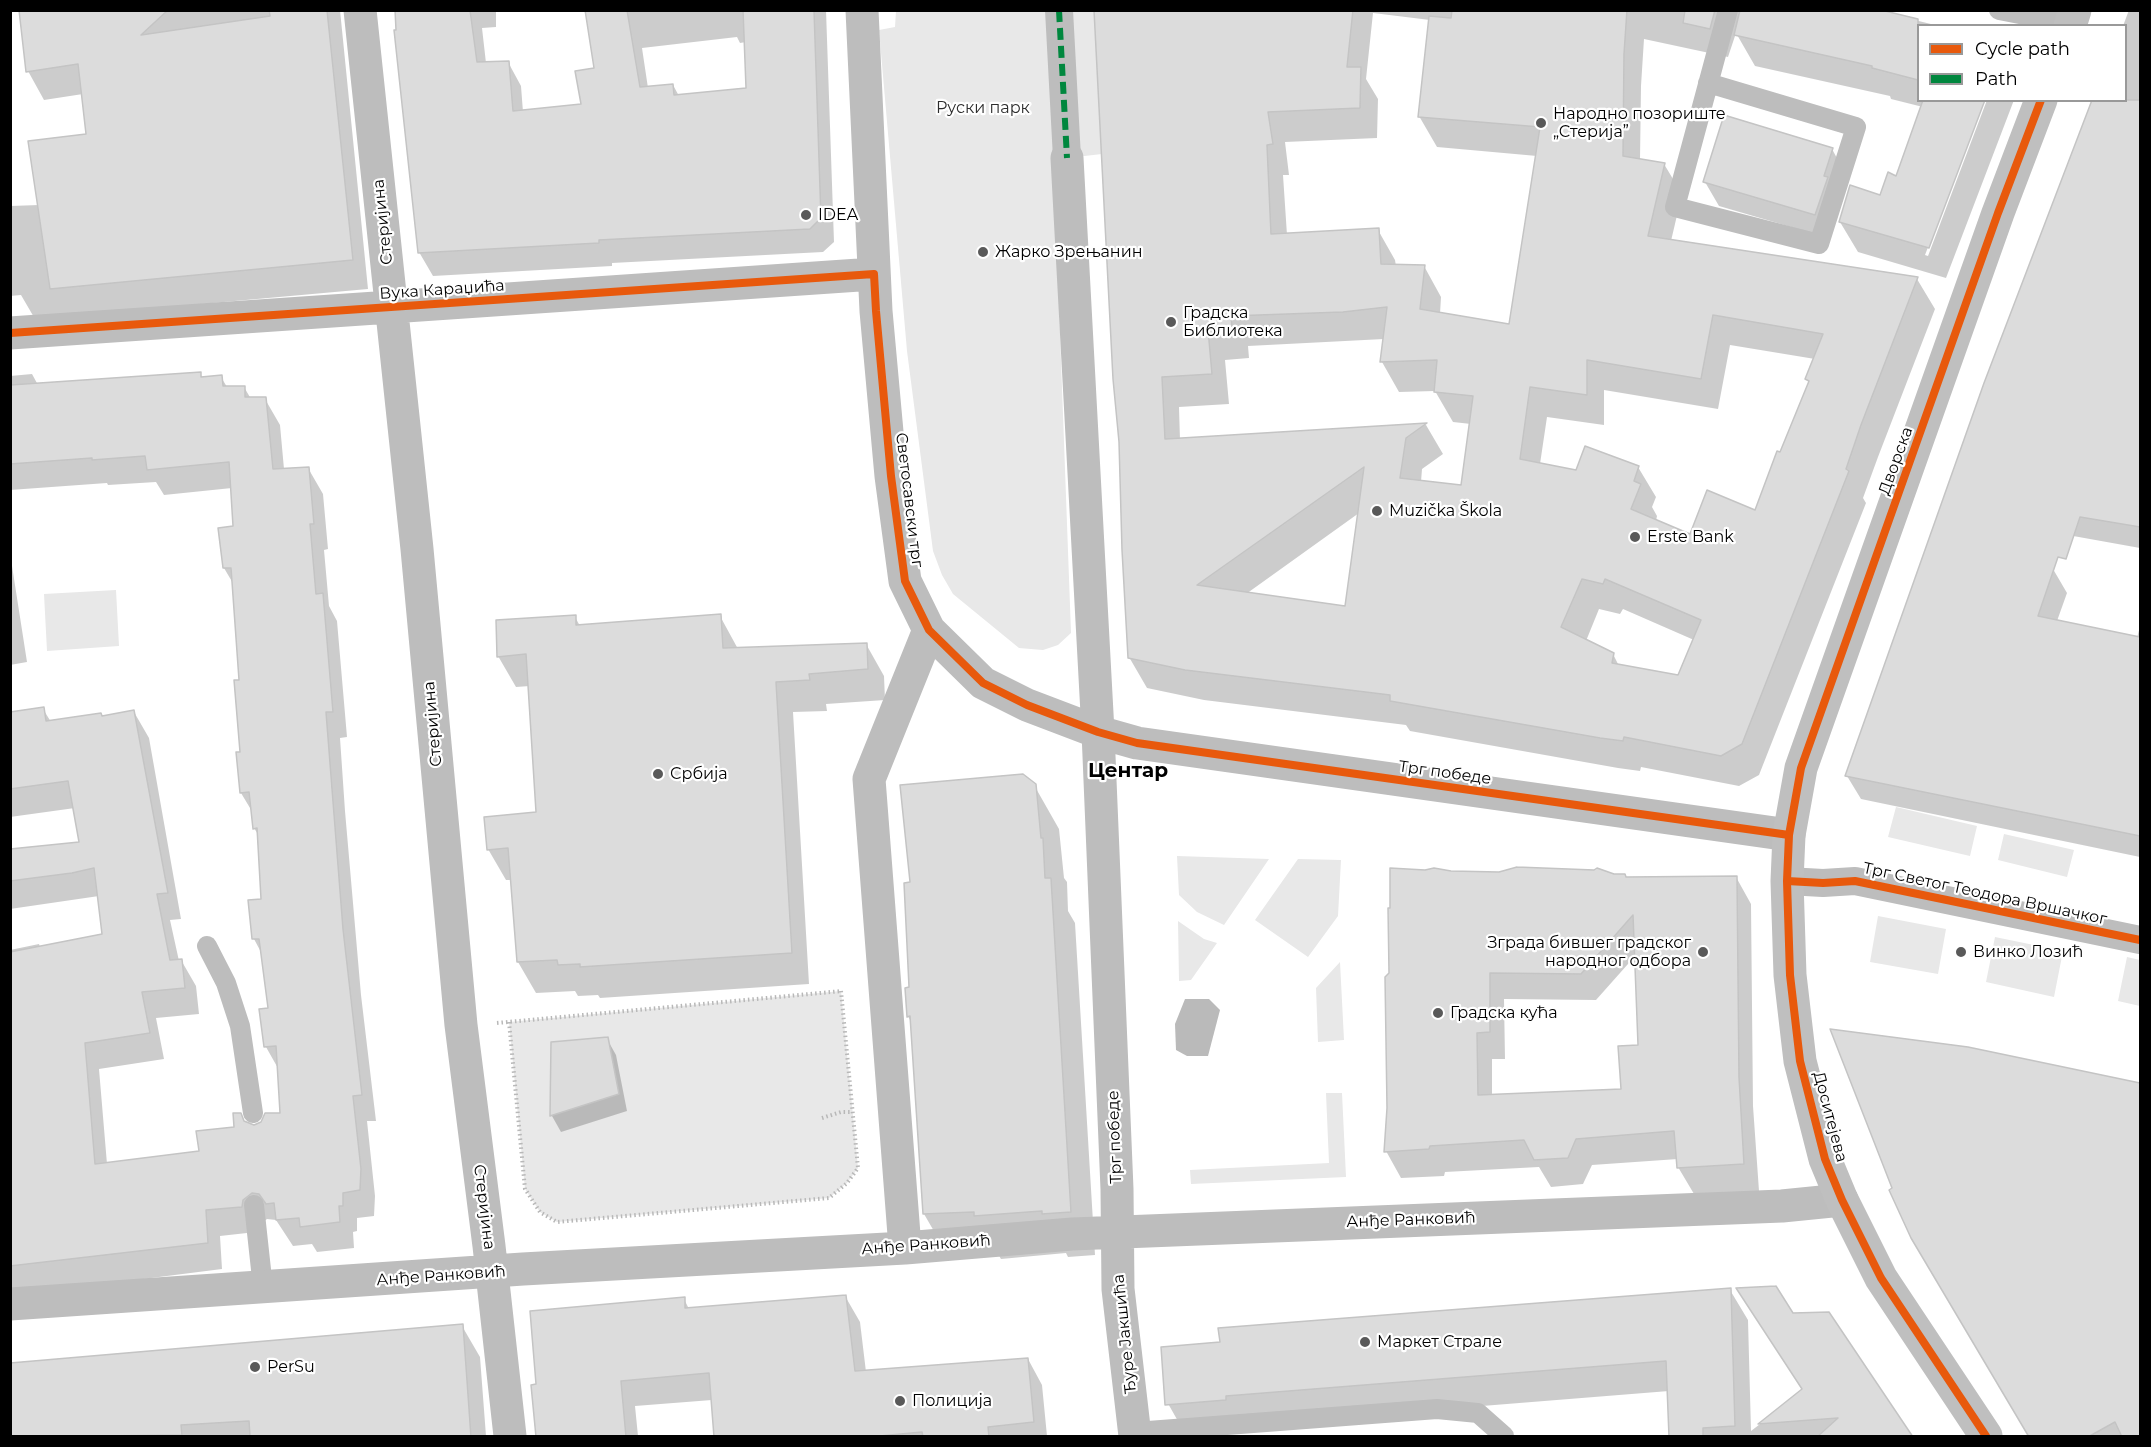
<!DOCTYPE html>
<meta charset="utf-8">
<style>
body{margin:0}
#map{position:relative;width:2151px;height:1447px;overflow:hidden;background:#fff;font-family:Montserrat,sans-serif}
canvas{display:block}
.frame{position:absolute;inset:0;border:12px solid #000;pointer-events:none}
.legend{position:absolute;left:1917px;top:24px;width:210px;height:78px;box-sizing:border-box;background:#fff;border:2px solid #999;margin:0;padding:8px 10px;list-style:none;font-size:18px;color:#000}
.legend li{display:flex;align-items:center;gap:12px;height:30px}
.legend b{width:30px;border:2px solid #999}
</style>
<div id="map">
<canvas width="2151" height="1447"></canvas>
<div class="frame"></div>
<ul class="legend">
<li><b style="height:8px;background:#e8590c"></b>Cycle path</li>
<li><b style="height:8px;background:#00873e"></b>Path</li>
</ul>
</div>
<script>
const ctx = document.querySelector('canvas').getContext('2d');
ctx.lineJoin = 'round';
function fillPath(path, color) {
  ctx.fillStyle = color;
  ctx.fill(path, 'evenodd');
}
function poly(rows) {
  const path = new Path2D();
  for (const r of rows) {
    path.moveTo(r[0], r[1]);
    for (let i = 2; i < r.length; i += 2) path.lineTo(r[i], r[i + 1]);
  }
  return path;
}
function trace(path, color, width, dash) {
  ctx.strokeStyle = color;
  ctx.lineWidth = width;
  ctx.lineCap = dash ? 'butt' : 'round';
  ctx.setLineDash(dash || []);
  ctx.stroke(path);
}
function label(font, color, halo, rows, align = 'center') {
  ctx.font = font + ' Montserrat,sans-serif';
  ctx.lineWidth = 4.5;
  ctx.setLineDash([]);
  ctx.textBaseline = 'middle';
  ctx.strokeStyle = halo;
  ctx.fillStyle = color;
  for (const [text, x, y, turn = 0] of rows) {
    ctx.save();
    ctx.translate(x, y);
    ctx.rotate((+turn || 0) * Math.PI / 180);
    ctx.textAlign = isNaN(turn) ? turn : align;
    if (halo) ctx.strokeText(text, 0, 0);
    ctx.fillText(text, 0, 0);
    ctx.restore();
  }
}
fillPath(poly([
 [896,11,1094,11,1102,154,1067,158,1058,278,1071,633,1058,645,1043,650,1019,648,953,594,942,575,933,551,907,351,879,30,895,27],
 [116,590,119,646,47,651,44,594],
 [1896,807,1977,826,1970,856,1888,837],
 [2004,834,2074,850,2067,877,1998,860],
 [1177,856,1269,859,1224,925,1197,912,1179,895],
 [1298,859,1341,860,1338,916,1308,957,1255,920],
 [1878,916,1946,929,1938,974,1870,962],
 [1178,921,1204,939,1217,943,1191,980,1179,981],
 [1995,937,2063,951,2054,997,1986,982],
 [2127,957,2140,960,2140,1006,2118,1001],
 [1340,962,1344,1040,1318,1042,1316,988],
 [841,991,858,1168,847,1183,829,1198,557,1222,540,1212,525,1189,509,1022],
 [1326,1093,1342,1093,1346,1177,1191,1184,1190,1170,1329,1163]
]), '#e8e8e8');
fillPath(poly([
 [1185,999,1209,999,1220,1010,1208,1056,1187,1056,1176,1050,1175,1024]
]), '#bababa');
fillPath(poly([
 [21,10,340,10,368,289,35,319,21,295,10,296,10,206,39,205,88,136,83,94,44,100,28,71],
 [397,10,496,10,496,27,482,28,486,63,508,62,521,86,523,112,582,105,595,69,592,10,826,10,834,242,823,252,612,263,612,266,433,276,419,252],
 [737,37,740,43,746,42,748,90,679,96,673,85,648,88,642,48],
 [1095,10,1874,10,1939,26,1918,26,1918,100,1984,100,1925,255,1928,256,1987,100,2014,100,1946,278,1858,252,1840,222,1881,197,1897,178,1923,107,1891,99,1890,96,1755,66,1736,33,1728,57,1644,39,1641,86,1640,160,1664,164,1682,194,1671,241,1917,279,1935,309,1878,457,1863,498,1866,503,1759,775,1739,786,1641,767,1640,771,1618,768,1410,731,1406,725,1204,700,1147,688,1129,657,1120,442],
 [1373,13,1430,20,1419,116,1437,147,1537,156,1510,325,1440,314,1441,297,1424,266,1396,266,1395,260,1378,230,1287,235,1283,175,1289,175,1285,142,1377,138,1378,99,1366,79],
 [1384,339,1382,362,1399,392,1435,391,1453,422,1471,424,1462,487,1421,482,1422,469,1443,454,1426,425,1180,440,1179,407,1229,404,1225,360,1249,358,1248,346],
 [1730,345,1815,359,1807,379,1810,383,1756,512,1691,535,1656,521,1657,516,1652,507,1656,497,1638,467,1577,472,1540,464,1547,417,1604,425,1604,390,1718,409],
 [1359,513,1346,607,1246,594],
 [1599,609,1620,614,1623,609,1694,640,1679,677,1619,666,1613,654,1586,641],
 [2129,10,2140,10,2140,548,2012,525,2053,569,2067,593,2057,621,2137,638,2140,626,2140,857,1861,799,1847,776,2126,100,2126,26,2123,26],
 [1832,149,1845,173,1829,238,1719,206,1705,182],
 [200,373,203,379,221,377,227,387,244,387,251,399,265,399,280,425,284,469,308,468,323,494,328,549,324,550,329,606,337,621,347,737,340,738,345,811,361,995,376,1121,367,1121,375,1196,374,1216,357,1218,357,1231,353,1232,354,1248,317,1252,312,1244,293,1246,276,1220,267,1219,258,1226,256,1232,220,1236,222,1269,96,1285,10,1293,10,950,39,944,40,947,104,935,99,896,10,909,10,851,81,843,75,808,10,817,10,713,43,709,51,722,134,712,149,738,181,919,170,920,179,961,181,960,196,986,199,1014,156,1018,164,1059,99,1069,107,1164,200,1152,245,1123,254,1126,282,1114,279,1070,266,1047,269,1009,262,954,254,939,263,900,259,836,254,828,253,813,241,793,241,682,234,585,224,568,220,530,234,527,232,488,164,495,156,482,108,485,107,483,10,490,10,376,32,374,38,385],
 [10,553,27,662,10,665],
 [720,616,738,649,866,644,884,676,885,700,826,704,827,711,793,712,809,984,600,998,598,995,578,996,575,991,536,993,518,962,512,880,506,880,488,849,538,813,530,686,516,687,498,656,575,617,580,626],
 [1034,785,1059,829,1064,878,1067,882,1068,911,1075,923,1095,1255,1068,1257,1066,1253,1001,1259,998,1254,949,1257,924,1214,912,1024,908,1016,911,988,911,883],
 [1451,872,1626,879,1736,877,1751,904,1753,1106,1759,1191,1694,1194,1678,1167,1678,1159,1592,1165,1583,1184,1551,1187,1539,1167,1445,1172,1444,1176,1401,1178,1386,1151],
 [1636,955,1640,1046,1623,1090,1492,1096,1492,1059,1505,1059,1504,999,1596,1000],
 [607,1039,616,1055,627,1111,561,1132,552,1116,552,1043],
 [2114,1078,2140,1084,2140,1436,2032,1436],
 [1739,1289,1792,1315,1911,1436,1671,1436,1669,1391,1183,1430,1166,1400,1730,1290,1748,1320,1751,1431,1803,1391],
 [845,1296,860,1322,866,1372,1028,1359,1042,1385,1047,1436,716,1436,712,1400,635,1406,638,1436,538,1436,684,1299,689,1309],
 [462,1326,480,1357,486,1436,10,1436]
]), '#0003');
const building = poly([
 [19,10,168,10,141,35,270,16,269,10,327,10,353,260,50,289,28,141,86,134,78,64,26,72,19,10],
 [395,10,470,10,477,62,509,61,513,111,581,104,575,71,594,68,585,10,627,10,640,87,673,84,674,95,746,88,743,10,814,10,821,218,810,229,599,240,599,243,418,253,394,30,396,30,395,10],
 [1094,10,1353,10,1347,67,1361,67,1360,108,1268,112,1273,144,1267,145,1271,234,1379,228,1381,264,1425,265,1420,309,1509,324,1540,127,1418,117,1429,16,1451,18,1452,10,1627,10,1624,54,1623,156,1665,163,1648,236,1918,277,1861,425,1846,469,1849,471,1742,744,1721,756,1624,737,1623,741,1600,738,1390,701,1390,695,1185,670,1128,658,1122,550,1119,442,1113,379,1094,10],
 [1387,307,1380,362,1437,360,1434,392,1473,396,1461,485,1400,478,1406,438,1427,423,1165,439,1162,377,1212,374,1208,329,1232,328,1231,316,1343,312,1387,307],
 [1713,315,1823,334,1805,379,1809,381,1780,452,1777,451,1755,510,1707,490,1690,534,1631,509,1641,484,1634,481,1639,466,1585,446,1576,470,1520,459,1530,387,1587,395,1587,360,1701,379,1713,315],
 [1364,467,1345,606,1197,585,1364,467],
 [1582,579,1603,584,1605,579,1701,620,1678,675,1612,663,1614,653,1561,627,1582,579],
 [1685,10,1715,10,1710,29,1683,23,1685,10],
 [1740,10,1881,10,1918,19,1918,80,1872,68,1872,66,1734,35,1740,10],
 [1923,100,1985,100,1929,248,1839,222,1850,185,1880,195,1888,172,1896,176,1923,100],
 [2092,100,2140,100,2140,527,2080,517,2066,559,2058,557,2038,616,2140,637,2140,836,1845,776,1984,383,2092,100],
 [1724,115,1833,148,1824,176,1828,177,1815,215,1703,182,1724,115],
 [201,372,201,377,222,375,223,386,245,386,245,397,266,397,273,469,309,467,314,524,310,524,316,594,323,593,333,712,326,712,343,929,362,1095,353,1096,361,1169,360,1190,343,1193,343,1206,339,1206,340,1222,300,1227,299,1218,276,1220,274,1203,266,1204,259,1194,252,1193,243,1200,242,1207,206,1210,208,1243,10,1266,10,952,102,934,94,868,72,873,10,881,10,849,79,842,68,781,10,789,10,712,44,707,46,721,101,713,102,716,134,710,168,893,157,894,170,960,182,959,185,988,142,992,150,1033,85,1043,95,1164,199,1151,196,1131,234,1127,233,1113,241,1113,244,1121,254,1125,261,1122,265,1113,280,1113,276,1046,264,1047,259,1009,268,1008,259,939,252,939,248,900,261,899,257,828,253,829,249,792,240,793,236,752,240,752,234,680,239,680,231,568,223,568,218,528,233,526,229,462,147,470,145,456,92,460,92,458,10,464,10,385,201,372],
 [721,614,723,648,867,643,868,669,809,674,810,680,776,682,792,953,580,967,580,964,558,965,557,960,517,962,508,848,487,850,484,817,536,812,526,654,497,657,496,620,576,615,576,625,721,614],
 [1023,774,1036,784,1041,838,1043,838,1045,878,1051,878,1071,1212,1042,1214,1042,1211,974,1216,974,1212,923,1214,910,1016,907,1017,905,988,909,987,904,883,910,882,900,785,1023,774],
 [1517,867,1594,870,1597,868,1614,874,1625,874,1626,877,1737,876,1739,1077,1744,1164,1677,1168,1674,1131,1576,1139,1568,1158,1534,1160,1524,1140,1430,1146,1429,1149,1384,1152,1387,1108,1385,977,1389,973,1388,908,1390,908,1390,868,1425,870,1434,868,1451,871,1499,872,1517,867],
 [1633,915,1638,1045,1618,1046,1621,1089,1478,1095,1477,1033,1490,1032,1490,973,1581,974,1633,915],
 [1830,1029,1968,1047,2140,1083,2140,1437,2122,1437,2115,1422,2088,1437,2029,1437,1911,1238,1889,1190,1892,1188,1830,1029],
 [608,1037,619,1094,550,1116,551,1042,608,1037],
 [1776,1286,1793,1313,1829,1312,1913,1437,1817,1437,1838,1418,1758,1424,1802,1389,1736,1288,1776,1286],
 [1731,1288,1735,1426,1703,1428,1703,1437,1669,1437,1666,1361,1226,1396,1226,1400,1165,1405,1161,1347,1220,1342,1218,1328,1731,1288],
 [846,1295,855,1371,1028,1358,1034,1422,988,1427,989,1437,923,1437,922,1432,869,1437,714,1437,709,1373,621,1381,626,1437,536,1437,531,1385,536,1384,530,1311,685,1297,685,1308,846,1295],
 [463,1324,471,1437,250,1437,249,1421,181,1425,182,1435,10,1437,10,1363,463,1324]
]);
fillPath(building, '#dcdcdc');
trace(building, '#c4c4c4', 1.5);
trace(poly([
 [509,1022,525,1189,540,1212,557,1222,829,1198,847,1183,858,1168,841,991],
 [497,1023,842,991],
 [822,1118,841,1112,852,1112]
]), '#b8b8b8', 4, [1.5, 3]);
trace(poly([
 [1999,10,2071,24],
 [1708,83,1856,127,1819,244,1675,207,1728,10],
 [207,946,226,983,240,1026,253,1113],
 [254,1205,263,1288],
 [1135,1432,1437,1409,1478,1413,1504,1436]
]), '#bdbdbd', 20);
trace(poly([
 [1059,10,1067,158],
 [1787,881,1823,883,1855,881,2140,940]
]), '#bdbdbd', 28);
trace(poly([
 [360,10,417,549,461,1025,489,1246,510,1436],
 [862,10,876,311,891,476,905,581,929,630,983,683,1027,705,1098,732,1137,743,1789,835],
 [1067,158,1098,732,1117,1189,1118,1289,1135,1436],
 [10,333,874,274],
 [905,1248,869,779,929,630],
 [10,1304,523,1269,905,1248,1072,1234,1782,1206,1842,1200]
]), '#bdbdbd', 33);
trace(poly([
 [2070,26,2075,10],
 [1986,1436,1881,1278,1842,1200,1825,1159,1800,1061,1790,975,1787,881,1789,835,1801,768,1998,213,2041,100]
]), '#bfbfbf', 33);
trace(poly([
 [1059,10,1067,158]
]), '#00873e', 6, [12, 6]);
trace(poly([
 [10,333,874,274,876,311,891,476,905,581,929,630,983,683,1027,705,1098,732,1137,743,1789,835],
 [1787,881,1823,883,1855,881,2140,940],
 [1986,1436,1881,1278,1842,1200,1825,1159,1800,1061,1790,975,1787,881,1789,835,1801,768,1998,213,2041,100]
]), '#e8590c', 8);
for (const [x, y, r, color] of [
 [1541,123,6,"#595959"],
 [806,215,6,"#595959"],
 [983,252,6,"#595959"],
 [1171,322,6,"#595959"],
 [1377,511,6,"#595959"],
 [1635,537,6,"#595959"],
 [658,774,6,"#595959"],
 [1703,952,6,"#595959"],
 [1961,952,6,"#595959"],
 [1438,1013,6,"#595959"],
 [1365,1342,6,"#595959"],
 [255,1367,6,"#595959"],
 [900,1401,6,"#595959"]
]) {
  const dot = new Path2D();
  dot.arc(x, y, r, 0, 2 * Math.PI);
  ctx.fillStyle = color;
  ctx.fill(dot);
  trace(dot, '#fff', 2);
}
label('16px', '#2d2d2d', '#fff', [
 ["Руски парк",983,108]
]);
label('16px', '#000', '#fff', [
 ["Народно позориште",1553,114],
 ["„Стерија”",1553,132],
 ["IDEA",818,215],
 ["Жарко Зрењанин",995,252],
 ["Градска",1183,313],
 ["Библиотека",1183,331],
 ["Muzička Škola",1389,511],
 ["Erste Bank",1647,537],
 ["Србија",670,774],
 ["Зграда бившег градског",1691,943,"right"],
 ["народног одбора",1691,961,"right"],
 ["Винко Лозић",1973,952],
 ["Градска кућа",1450,1013],
 ["Маркет Страле",1377,1342],
 ["PerSu",267,1367],
 ["Полицијa",912,1401]
], 'left');
label('16px', '#000', '#fff', [
 ["Стеријина",383,222,-96],
 ["Вука Караџића",442,290,-4],
 ["Дворска",1896,461,-70],
 ["Светосавски трг",909,500,83],
 ["Стеријина",433,724,-95],
 ["Трг победе",1445,773,8],
 ["Трг Светог Теодора Вршачког",1985,894,12],
 ["Доситејева",1830,1117,75],
 ["Трг победе",1115,1137,-92],
 ["Стеријина",484,1207,83],
 ["Анђе Ранковић",1411,1220,-2],
 ["Анђе Ранковић",926,1245,-4],
 ["Анђе Ранковић",441,1276,-4],
 ["Ђуре Јакшића",1125,1334,-96]
]);
label('bold 20px', '#000', '#fff', [
 ["Центар",1128,771]
]);
</script>
